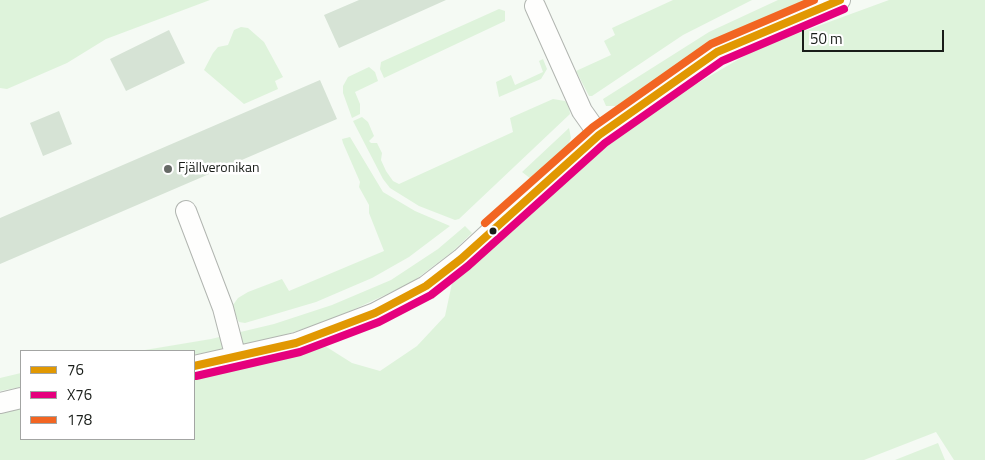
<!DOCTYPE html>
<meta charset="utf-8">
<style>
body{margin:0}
#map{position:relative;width:985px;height:460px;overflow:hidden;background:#f5faf4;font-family:"Titillium Web",sans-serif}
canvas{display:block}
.legend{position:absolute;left:20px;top:350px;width:175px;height:90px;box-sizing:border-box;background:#fff;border:1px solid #a3a5a3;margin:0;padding:6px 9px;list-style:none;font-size:15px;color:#191d19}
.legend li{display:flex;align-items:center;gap:10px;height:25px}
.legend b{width:25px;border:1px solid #a3a5a3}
.scale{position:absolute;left:802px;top:30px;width:142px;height:22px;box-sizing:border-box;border:2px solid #191d19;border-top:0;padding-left:6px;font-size:15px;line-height:18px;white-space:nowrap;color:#191d19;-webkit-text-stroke:4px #fff;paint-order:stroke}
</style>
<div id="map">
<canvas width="985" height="460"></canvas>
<ul class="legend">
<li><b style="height:6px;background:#e19802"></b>76</li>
<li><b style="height:6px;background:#e5007d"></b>X76</li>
<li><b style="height:6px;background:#f26522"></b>178</li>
</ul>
<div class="scale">50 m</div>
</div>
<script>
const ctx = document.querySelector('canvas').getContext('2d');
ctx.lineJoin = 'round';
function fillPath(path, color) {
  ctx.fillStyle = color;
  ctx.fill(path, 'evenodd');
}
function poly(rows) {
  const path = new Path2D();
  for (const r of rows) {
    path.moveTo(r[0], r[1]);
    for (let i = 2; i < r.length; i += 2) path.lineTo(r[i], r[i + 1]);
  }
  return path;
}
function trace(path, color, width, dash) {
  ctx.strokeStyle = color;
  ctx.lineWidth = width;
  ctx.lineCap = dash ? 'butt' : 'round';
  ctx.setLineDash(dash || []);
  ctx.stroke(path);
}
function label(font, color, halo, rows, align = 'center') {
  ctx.font = font + ' "Titillium Web",sans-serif';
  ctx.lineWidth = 5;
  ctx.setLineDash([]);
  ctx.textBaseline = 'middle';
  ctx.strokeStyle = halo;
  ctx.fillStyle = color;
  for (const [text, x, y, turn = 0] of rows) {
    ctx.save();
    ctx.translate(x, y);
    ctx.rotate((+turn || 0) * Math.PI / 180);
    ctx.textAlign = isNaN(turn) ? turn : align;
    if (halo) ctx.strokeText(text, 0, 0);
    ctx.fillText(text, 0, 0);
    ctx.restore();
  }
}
fillPath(poly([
 [0,0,210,0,106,39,67,63,7,89,0,88],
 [673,0,752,0,683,35,592,96,589,96,576,71,611,55,604,41,615,35,612,28],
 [778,0,814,0,716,41,616,106,606,106,603,99,709,32],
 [889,0,985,0,985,460,954,460,936,432,864,460,0,460,0,406,21,403,21,439,194,439,194,373,325,346,352,363,380,371,417,346,445,316,454,274,650,111,758,48],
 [499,9,505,11,505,21,384,78,380,69,381,62],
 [241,27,248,28,264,42,283,77,275,81,278,89,244,104,204,70,213,53,218,47,228,45,234,30],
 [543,59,547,69,541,79,499,97,496,82,511,75,515,85,543,72,539,61],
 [369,67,375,72,378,81,355,92,360,104,360,114,352,118,343,93,343,86,348,77],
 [553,99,565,101,569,106,570,114,459,219,455,220,419,206,390,188,383,179,354,123,353,121,362,117,368,122,374,136,369,141,371,143,377,143,382,153,381,160,386,171,393,181,399,184,513,132,510,118],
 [569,128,571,138,566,149,531,179,522,172],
 [350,137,383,192,415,211,450,226,409,257,372,278,316,302,245,323,239,322,233,311,233,305,238,298,248,292,282,279,289,291,384,251,369,213,369,205,359,187,360,182,343,143,342,139],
 [465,226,472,233,452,252,411,283,331,320,275,338,194,355,194,351,139,351,211,339,274,324,332,305,391,280,438,249],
 [21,373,21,387,0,391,0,378],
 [938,443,945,460,895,460]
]), '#def3db');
fillPath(poly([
 [359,0,446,0,339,48,324,15],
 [169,30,185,63,126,91,110,59],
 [320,80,337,119,0,264,0,218],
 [59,111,72,144,43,156,30,123]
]), '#d6e3d5');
const street = poly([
 [535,6,582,111,599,135],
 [186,211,223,308,236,358],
 [194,366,296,343,375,313,426,286,461,259,550,177,599,135,717,52,840,0],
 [0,403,21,398]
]);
trace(street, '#b1b5b0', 22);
trace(street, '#fefefd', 20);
trace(poly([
 [194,366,296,343,375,313,426,286,461,259,599,135,717,52,840,0]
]), '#e19802', 8);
trace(poly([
 [196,376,300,352,379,322,431,295,468,266,605,143,722,61,844,9]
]), '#e5007d', 8);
trace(poly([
 [485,223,593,127,711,44,814,0]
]), '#f26522', 8);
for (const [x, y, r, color] of [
 [168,169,5,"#666a66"],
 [493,231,4.5,"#191d19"]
]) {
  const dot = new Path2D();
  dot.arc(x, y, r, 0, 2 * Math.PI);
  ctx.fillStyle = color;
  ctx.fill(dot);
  trace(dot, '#fff', 2);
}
label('14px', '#191d19', '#fff', [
 ["Fjällveronikan",178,169]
], 'left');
</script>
